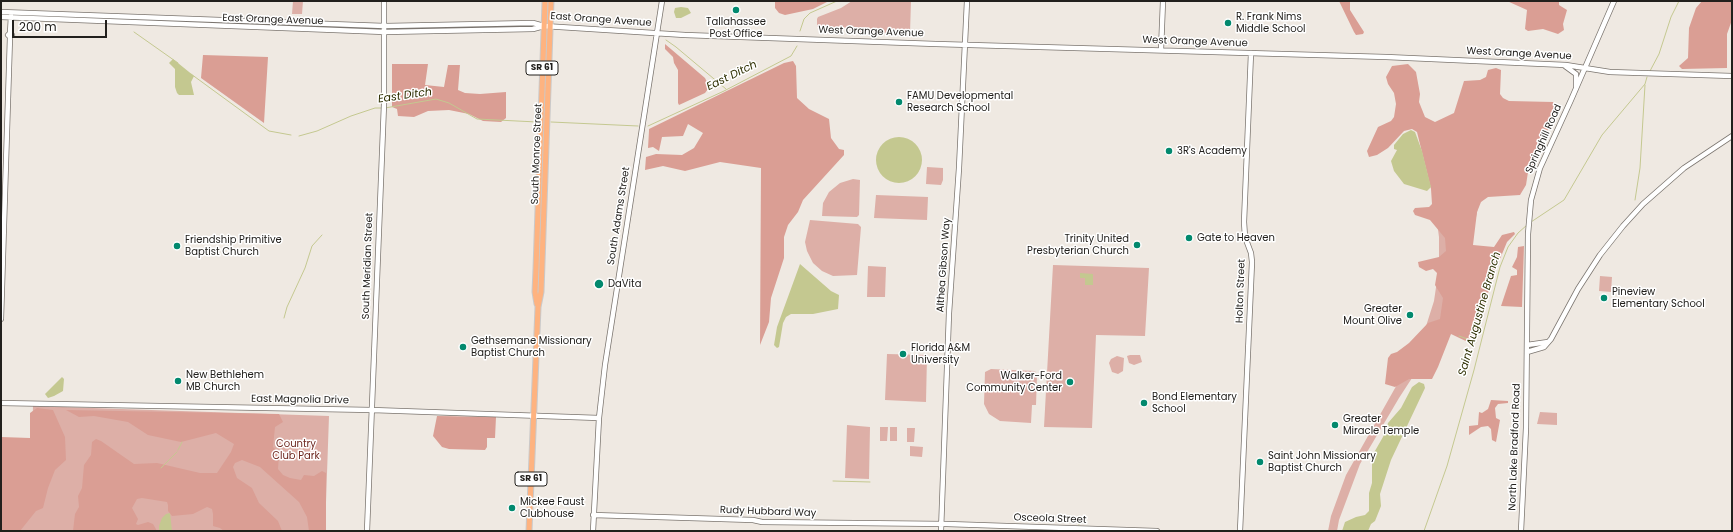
<!DOCTYPE html>
<style>
body{margin:0}
#map{position:relative;width:1733px;height:532px;overflow:hidden;background:#efe9e2;font-family:Poppins,sans-serif}
canvas{display:block}
.frame{position:absolute;inset:0;border:2px solid #22201d;pointer-events:none}
.scale{position:absolute;left:12px;top:20px;width:95px;height:18px;box-sizing:border-box;border:2px solid #22201d;border-top:0;padding-left:5px;font-size:12px;line-height:14px;white-space:nowrap;color:#22201d;-webkit-text-stroke:3px #fff;paint-order:stroke}
</style>
<div id="map">
<canvas width="1733" height="532"></canvas>
<div class="frame"></div>
<div class="scale">200 m</div>
</div>
<script>
const ctx = document.querySelector('canvas').getContext('2d');
ctx.lineJoin = 'round';
function fillPath(path, color) {
  ctx.fillStyle = color;
  ctx.fill(path, 'evenodd');
}
function poly(rows) {
  const path = new Path2D();
  for (const r of rows) {
    if (r.length === 3) {
      path.moveTo(r[0] + r[2], r[1]);
      path.arc(r[0], r[1], r[2], 0, 2 * Math.PI);
      continue;
    }
    path.moveTo(r[0], r[1]);
    for (let i = 2; i < r.length; i += 2) path.lineTo(r[i], r[i + 1]);
  }
  return path;
}
function trace(path, color, width, dash) {
  ctx.strokeStyle = color;
  ctx.lineWidth = width;
  ctx.lineCap = dash ? 'butt' : 'round';
  ctx.setLineDash(dash || []);
  ctx.stroke(path);
}
function label(font, color, halo, rows, align = 'center') {
  ctx.font = font + ' Poppins,sans-serif';
  ctx.lineWidth = 3;
  ctx.setLineDash([]);
  ctx.textBaseline = 'middle';
  ctx.strokeStyle = halo;
  ctx.fillStyle = color;
  for (const [text, x, y, turn = 0] of rows) {
    ctx.save();
    ctx.translate(x, y);
    ctx.rotate((+turn || 0) * Math.PI / 180);
    ctx.textAlign = isNaN(turn) ? turn : align;
    if (halo) ctx.strokeText(text, 0, 0);
    ctx.fillText(text, 0, 0);
    ctx.restore();
  }
}
fillPath(poly([
 [293,1,303,1,302,14,292,14],
 [852,1,911,1,910,33,908,34,860,32,852,28,817,27,817,19,818,17,841,8],
 [927,167,943,168,943,180,941,185,926,184],
 [853,179,860,180,859,215,857,217,822,216,823,203,829,192,840,183],
 [876,195,928,197,927,220,874,218],
 [1480,197,1455,324,1412,378,1399,398,1360,464,1339,520,1337,531,1328,531,1331,516,1346,475,1421,342,1434,301,1439,267,1439,237,1434,200],
 [810,220,858,224,861,227,857,275,833,276,822,271,813,263,807,251,805,242],
 [1053,265,1149,268,1145,336,1096,335,1092,428,1044,427],
 [868,266,886,267,885,297,867,297],
 [1600,276,1612,277,1611,292,1599,291],
 [887,354,927,355,926,402,885,400],
 [1130,355,1140,355,1142,362,1134,365,1129,363,1127,356],
 [1117,356,1124,358,1123,371,1118,374,1112,372,1109,363,1111,359],
 [991,369,1035,371,1037,375,1036,405,1032,405,1031,423,1000,421,989,414,984,404,985,372],
 [33,406,329,416,325,531,1,531,2,439,32,440],
 [1540,412,1557,413,1557,425,1537,424],
 [847,425,870,427,869,479,845,478],
 [880,427,888,427,887,441,880,441],
 [890,427,897,427,897,441,890,441],
 [907,428,915,428,914,442,907,442],
 [910,446,923,447,922,457,910,456]
]), '#ddafa7');
fillPath(poly([
 [775,1,829,1,813,9,785,15,779,13,775,8],
 [1339,1,1350,1,1350,10,1364,32,1363,34,1356,35,1354,32],
 [1507,1,1559,1,1559,5,1567,10,1563,24,1564,30,1558,34,1543,29,1528,31,1525,29,1527,10],
 [1702,1,1732,1,1732,20,1727,34,1727,68,1682,69,1679,66,1688,58,1689,28,1696,8],
 [665,44,705,78,708,84,708,89,705,93,679,105,678,103,678,70,674,63,673,57,665,49],
 [203,55,268,57,264,123,201,78],
 [793,61,796,66,797,98,809,109,829,119,831,138,839,149,844,150,844,155,803,200,798,212,788,225,784,237,784,258,771,298,769,322,760,345,761,168,720,162,685,171,663,166,645,170,646,157,656,154,682,155,694,148,703,133,688,124,683,136,662,137,659,151,653,147,648,148,649,131,649,129,784,63],
 [392,64,428,64,425,85,444,87,448,65,460,65,458,90,465,93,480,94,506,92,506,118,501,122,483,121,469,114,449,110,428,111,414,117,398,116,397,109,392,107],
 [1408,64,1416,72,1420,94,1419,102,1425,117,1435,122,1454,113,1464,81,1480,80,1486,77,1488,70,1496,68,1501,70,1500,94,1503,98,1509,101,1553,102,1556,106,1557,109,1534,163,1528,172,1526,185,1520,195,1488,197,1481,202,1477,212,1473,245,1494,247,1502,235,1514,232,1515,234,1507,242,1495,271,1472,344,1451,334,1438,367,1432,379,1409,379,1395,387,1385,384,1388,358,1391,354,1397,352,1409,343,1428,323,1440,319,1443,298,1435,285,1437,273,1433,269,1426,271,1419,267,1418,262,1439,257,1446,251,1445,238,1430,220,1415,215,1413,211,1415,208,1429,207,1432,204,1431,189,1417,132,1412,129,1404,131,1388,148,1377,155,1369,157,1367,151,1378,127,1391,121,1394,117,1396,104,1394,93,1388,84,1386,77,1392,66],
 [1524,246,1522,307,1501,306,1511,276,1517,275,1517,270,1512,267,1517,257,1518,247],
 [1491,400,1508,401,1508,403,1498,404,1495,408,1496,418,1500,420,1496,442,1492,440,1491,429,1488,426,1481,427,1469,435,1469,426,1478,425,1479,412,1482,413,1488,409],
 [37,408,53,410,65,437,66,460,55,470,48,488,43,508,36,511,20,531,1,531,1,437,30,438,30,413],
 [66,410,279,414,283,422,275,427,273,447,277,451,279,455,278,469,283,475,290,478,301,480,304,475,314,476,322,471,326,473,326,531,309,531,307,517,299,502,260,467,242,460,235,463,233,467,237,478,252,488,259,503,278,521,282,531,224,531,220,528,213,526,213,514,212,509,207,507,193,514,172,516,168,511,168,505,167,502,142,498,137,499,132,508,138,519,136,524,138,525,148,522,153,524,157,531,73,531,75,514,79,507,78,496,82,488,84,465,91,455,92,442,96,439,101,441,134,464,157,463,200,473,217,473,231,452,234,444,216,433,181,442,148,435,128,422,94,416,79,417],
 [437,416,496,417,495,438,487,438,487,447,485,450,449,449,442,447,433,436]
]), '#da9e94');
fillPath(poly([
 [681,7,688,8,691,13,681,18,676,18,674,12,675,8],
 [173,59,194,76,191,82,194,95,179,95,177,93,175,87,175,69,169,63],
 [1411,130,1415,132,1422,151,1431,187,1427,191,1404,184,1394,171,1391,161,1397,150,1394,149,1394,145,1403,134],
 [899,160,23],
 [800,264,831,291,839,295,838,309,813,314,791,314,786,317,783,323,779,347,777,348,774,345,777,327],
 [1080,273,1093,274,1093,285,1085,285,1085,278,1080,278],
 [62,377,64,379,63,391,54,396,48,398,45,394],
 [1419,382,1424,384,1425,388,1391,460,1380,494,1381,506,1375,521,1371,524,1368,531,1342,531,1345,522,1356,517,1365,515,1369,511,1369,493,1372,483,1372,456,1383,437,1388,423,1401,408,1412,387],
 [170,513,172,531,159,531,159,526,162,518,166,514]
]), '#c4c890');
trace(poly([
 [800,31,804,19,810,13,837,1],
 [134,32,178,63],
 [666,40,676,47,726,89],
 [1650,71,1659,54,1671,17,1679,1],
 [191,74,269,131,291,135],
 [385,108,436,99,449,103,477,119,537,122],
 [551,122,638,126],
 [648,126,724,91,791,56,797,46],
 [299,136,317,131,351,116,375,108,382,108],
 [1635,200,1640,168,1645,85],
 [1531,222,1564,200,1602,135,1645,84,1647,77],
 [284,318,287,307,305,268,312,246,322,235],
 [1459,336,1476,342],
 [178,450,182,442],
 [161,468,177,452],
 [833,481,870,482],
 [1079,525,1079,519],
 [1424,531,1447,466,1474,370,1500,267,1508,247,1518,233,1527,225]
]), '#c4c890', 1);
const secondary = poly([
 [1,12,385,26,533,23,544,26,685,35,936,44,1386,57,1566,65,1610,72,1732,76],
 [1,17,385,32,533,29,544,26],
 [10,33,8,35,10,37,12,35,10,33,11,16],
 [1161,50,1163,1],
 [1565,66,1576,74,1576,87],
 [1,319,10,37],
 [1527,345,1548,342],
 [1527,352,1544,347,1551,339,1578,289,1600,255,1623,226,1643,204,1684,168,1732,136],
 [1,403,372,410,599,418],
 [593,515,753,520,762,522,947,524,1157,531],
 [367,531,384,104,384,1],
 [593,531,599,418,605,365,662,1],
 [941,531,949,313,959,168,967,1],
 [1240,531,1252,262,1251,253,1245,237,1244,222,1251,53],
 [1521,531,1526,428,1528,234,1531,200,1540,168,1571,100,1614,1]
]);
const primary = poly([
 [537,304,535,292,536,269,545,1],
 [529,531,538,307,541,292,551,1]
]);
trace(secondary, '#7b756f', 6);
trace(primary, '#cac9c9', 7);
trace(secondary, '#fff', 4.5);
trace(primary, '#feb380', 5);
for (const [x, y, r, color] of [
 [736,10,4,"#02896e"],
 [1228,23,4,"#02896e"],
 [899,102,4,"#02896e"],
 [1169,151,4,"#02896e"],
 [1189,238,4,"#02896e"],
 [1137,245,4,"#02896e"],
 [177,246,4,"#02896e"],
 [599,284,5,"#02896e"],
 [1604,298,4,"#02896e"],
 [1410,315,4,"#02896e"],
 [463,347,4,"#02896e"],
 [903,354,4,"#02896e"],
 [178,381,4,"#02896e"],
 [1070,382,4,"#02896e"],
 [1144,403,4,"#02896e"],
 [1335,425,4,"#02896e"],
 [1260,462,4,"#02896e"],
 [512,508,4,"#02896e"]
]) {
  const dot = new Path2D();
  dot.arc(x, y, r, 0, 2 * Math.PI);
  ctx.fillStyle = color;
  ctx.fill(dot);
  trace(dot, '#fff', 1.5);
}
for (const [x, y, w] of [
 [542,68,32],
 [531,479,32]
]) {
  const box = new Path2D();
  box.roundRect(x - w / 2, y - 7, w, 14, 3);
  ctx.fillStyle = '#fff';
  ctx.fill(box);
  trace(box, '#22201d', 1);
}
label('bold 9px', '#22201d', null, [
 ["SR 61",542,68],
 ["SR 61",531,479]
]);
label('10px', '#22201d', '#fff', [
 ["R. Frank Nims",1236,17],
 ["Middle School",1236,29],
 ["Tallahassee",736,22,"center"],
 ["Post Office",736,34,"center"],
 ["FAMU Developmental",907,96],
 ["Research School",907,108],
 ["3R's Academy",1177,151],
 ["Gate to Heaven",1197,238],
 ["Trinity United",1129,239,"right"],
 ["Presbyterian Church",1129,251,"right"],
 ["Friendship Primitive",185,240],
 ["Baptist Church",185,252],
 ["DaVita",608,284],
 ["Pineview",1612,292],
 ["Elementary School",1612,304],
 ["Greater",1402,309,"right"],
 ["Mount Olive",1402,321,"right"],
 ["Gethsemane Missionary",471,341],
 ["Baptist Church",471,353],
 ["Florida A&M",911,348],
 ["University",911,360],
 ["New Bethlehem",186,375],
 ["MB Church",186,387],
 ["Walker-Ford",1062,376,"right"],
 ["Community Center",1062,388,"right"],
 ["Bond Elementary",1152,397],
 ["School",1152,409],
 ["Greater",1343,419],
 ["Miracle Temple",1343,431],
 ["Saint John Missionary",1268,456],
 ["Baptist Church",1268,468],
 ["Mickee Faust",520,502],
 ["Clubhouse",520,514]
], 'left');
label('10px', '#22201d', '#fff', [
 ["East Orange Avenue",273,20,2],
 ["East Orange Avenue",601,20,4],
 ["West Orange Avenue",871,32,2],
 ["West Orange Avenue",1195,42,2],
 ["West Orange Avenue",1519,54,3],
 ["Springhill Road",1544,139,-66],
 ["South Monroe Street",537,154,-88],
 ["South Adams Street",619,216,-81],
 ["Althea Gibson Way",944,265,-86],
 ["South Meridian Street",368,266,-88],
 ["Holton Street",1241,291,-88],
 ["East Magnolia Drive",300,400,1],
 ["North Lake Bradford Road",1515,447,-88],
 ["Rudy Hubbard Way",768,512,2],
 ["Osceola Street",1050,519,2]
]);
label('10px', '#6c251d', '#fff', [
 ["Country",296,444],
 ["Club Park",296,456]
]);
label('italic 11px', '#2e2f02', '#fff', [
 ["East Ditch",732,76,-26],
 ["East Ditch",405,96,-8],
 ["Saint Augustine Branch",1480,314,-74]
]);
</script>
